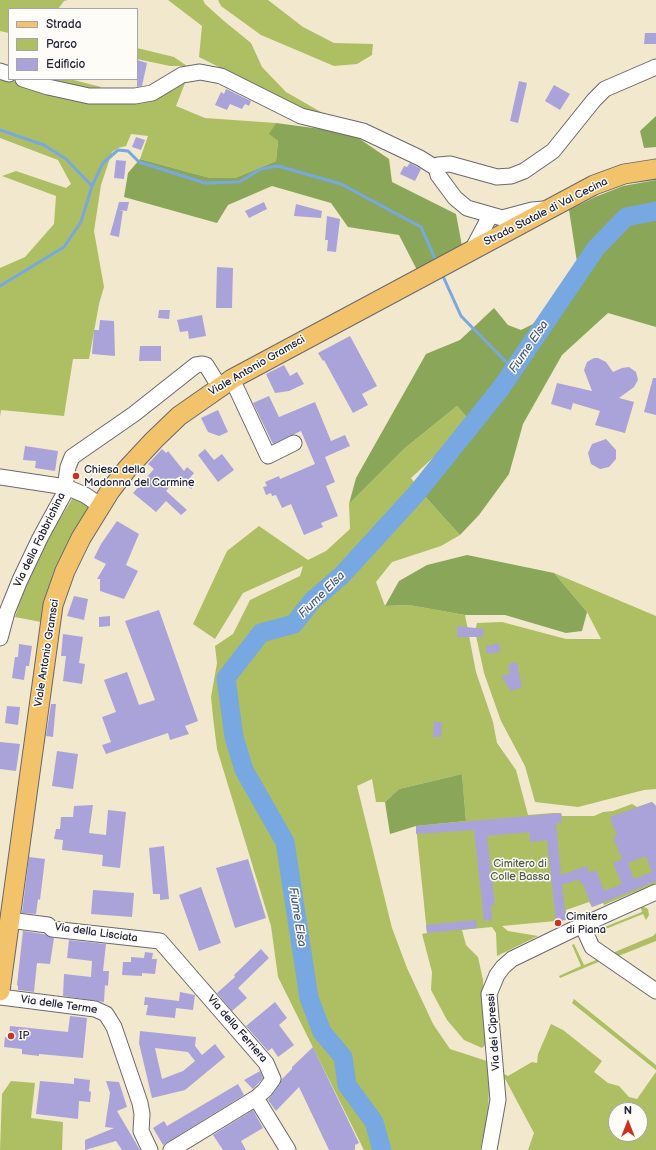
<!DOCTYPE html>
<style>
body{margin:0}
#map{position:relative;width:656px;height:1150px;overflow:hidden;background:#f1e8ce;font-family:"Balsamiq Sans",sans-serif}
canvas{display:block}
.legend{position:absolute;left:8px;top:8px;width:130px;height:72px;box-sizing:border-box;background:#fdfcf7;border:1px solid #a5a5ac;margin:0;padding:5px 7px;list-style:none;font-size:12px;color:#22223b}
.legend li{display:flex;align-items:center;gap:8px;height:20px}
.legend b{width:20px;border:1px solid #a5a5ac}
.north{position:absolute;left:608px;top:1102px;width:40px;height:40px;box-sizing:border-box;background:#fdfcf7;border:1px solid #a5a5ac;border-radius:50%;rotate:0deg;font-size:11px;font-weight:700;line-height:16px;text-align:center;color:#22223b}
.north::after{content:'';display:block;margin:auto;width:14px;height:18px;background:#c8321e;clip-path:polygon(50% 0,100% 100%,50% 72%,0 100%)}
</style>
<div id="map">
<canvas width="656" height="1150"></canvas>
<ul class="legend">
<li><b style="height:5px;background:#f2c36a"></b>Strada</li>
<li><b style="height:11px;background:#adbf62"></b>Parco</li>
<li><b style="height:11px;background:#aaa3da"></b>Edificio</li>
</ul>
<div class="north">N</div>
</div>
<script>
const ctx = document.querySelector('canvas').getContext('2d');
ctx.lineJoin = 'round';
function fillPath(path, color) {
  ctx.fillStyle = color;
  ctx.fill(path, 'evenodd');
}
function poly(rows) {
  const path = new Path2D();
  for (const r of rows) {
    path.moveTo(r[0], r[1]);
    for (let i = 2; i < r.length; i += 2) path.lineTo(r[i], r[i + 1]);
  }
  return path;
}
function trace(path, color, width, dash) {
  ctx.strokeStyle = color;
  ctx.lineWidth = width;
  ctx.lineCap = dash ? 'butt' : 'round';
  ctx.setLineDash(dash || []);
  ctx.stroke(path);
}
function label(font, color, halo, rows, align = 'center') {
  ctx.font = font + ' "Balsamiq Sans",sans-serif';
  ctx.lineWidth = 3;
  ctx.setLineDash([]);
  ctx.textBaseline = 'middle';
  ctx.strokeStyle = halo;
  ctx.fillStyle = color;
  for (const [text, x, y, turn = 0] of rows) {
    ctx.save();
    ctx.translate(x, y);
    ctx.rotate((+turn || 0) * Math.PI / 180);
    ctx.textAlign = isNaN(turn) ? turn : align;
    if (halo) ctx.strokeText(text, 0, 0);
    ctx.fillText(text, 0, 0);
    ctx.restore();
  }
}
fillPath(poly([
 [0,0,68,0,64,1,58,9,9,9,9,33,0,31],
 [168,0,203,0,205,4,224,21,251,43,262,67,286,92,333,119,298,107,199,57,202,26],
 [218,0,268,0,303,27,334,43,373,44,372,55,357,64,334,66,261,35,221,6],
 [137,48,174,57,187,66,170,66,137,59],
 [0,77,48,91,91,99,187,78,176,106,205,118,276,123,270,134,278,141,276,161,235,178,210,178,140,159,148,136,131,134,126,146,118,148,112,152,101,185,94,231,104,287,99,304,89,359,73,359,64,416,1,410,0,417,0,268,25,257,54,224,56,196,2,176,16,171,66,188,71,184,58,160,0,138],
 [38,79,70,79,101,87,98,91],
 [457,406,472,422,411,478,421,492,460,535,441,546,392,562,376,582,385,606,409,605,465,615,476,672,493,722,497,743,516,770,528,815,553,813,561,813,562,816,594,816,603,812,613,811,632,804,637,807,652,802,656,806,656,883,604,905,603,903,592,907,589,902,566,910,566,920,502,926,508,931,538,936,497,956,496,933,492,927,462,930,466,945,478,957,483,980,487,1043,482,1048,464,1040,447,1020,431,990,432,972,422,934,427,933,416,826,466,821,462,774,399,789,385,802,376,802,372,779,357,786,392,928,407,968,433,1024,450,1049,490,1062,488,1115,480,1150,364,1150,278,977,271,926,217,749,213,717,211,697,217,663,215,646,233,634,250,600,300,576,303,566,243,593,215,639,193,624,227,551,259,526,308,560,326,551,350,529,349,504,405,448],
 [74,496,91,505,68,544,53,574,41,622,15,617,26,585,50,535],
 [554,573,656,616,656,789,644,790,578,807,535,802,525,766,501,721,484,673,475,631,477,623,502,622,566,639,601,639,587,612],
 [640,905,648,909,649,915,646,920,643,914,598,932,597,930,642,912],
 [656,933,656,941,616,957,610,954,653,936],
 [574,944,584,965,601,958,603,960,560,978,559,976,581,966,572,945],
 [574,999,656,1065,656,1070,572,1003],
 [551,1024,563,1030,602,1061,594,1072,608,1083,619,1086,629,1097,637,1099,656,1072,656,1150,528,1150,534,1133,502,1073,508,1076,532,1062,537,1063,538,1054],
 [616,1110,640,1110,640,1134,616,1134],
 [11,1081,35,1083,31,1118,63,1122,62,1150,0,1150,2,1094]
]), '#adbf62');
fillPath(poly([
 [656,116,656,147,644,148,640,131],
 [276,123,351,133,389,159,392,182,456,214,462,246,417,270,399,235,348,227,331,203,272,186,228,205,217,223,124,197,128,173,140,159,210,178,235,178,276,161,278,141,269,134],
 [656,180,656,327,608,313,562,355,523,424,509,474,479,515,460,535,421,492,476,427,457,406,405,448,349,504,356,478,426,354,460,340,494,308,508,325,521,330,533,324,540,317,577,262,569,210,595,197,623,186],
 [467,555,554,573,587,612,582,631,566,633,505,615,465,615,409,605,385,606,399,581,427,565],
 [462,774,466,821,416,826,390,834,385,802,399,789]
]), '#8aa658');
trace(poly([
 [0,130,44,145,66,159,92,186,103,163,118,150,128,151,139,162,205,183,239,182,261,169,278,166,341,184,421,227,437,263],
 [442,274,461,316,513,369],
 [0,286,64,247,81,222,92,186]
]), '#78a8e2', 3);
trace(poly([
 [382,1150,374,1122,347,1085,343,1057,322,1032,309,998,285,842,244,770,234,737,226,678,261,633,294,624,312,601,342,575,416,494,501,388,596,248,626,217,656,211]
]), '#78a8e2', 19);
fillPath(poly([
 [645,33,656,33,656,44,644,44],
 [137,60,147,63,142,86,137,87],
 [519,81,527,83,518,123,510,121],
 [554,85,570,94,560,110,545,101],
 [226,89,251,101,249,106,245,104,242,109,230,104,227,110,215,105,221,92,224,94],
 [136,137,145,140,141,150,132,147],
 [116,160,126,161,124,179,114,178],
 [410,163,421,169,415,181,400,174,404,166,407,167],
 [119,202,129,202,127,211,119,210,123,210,119,237,110,235],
 [264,202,267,209,249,218,245,211],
 [296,204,322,211,321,218,294,216],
 [327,216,340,219,336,252,327,251,328,240,325,240],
 [217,267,233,268,232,308,216,308],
 [159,310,170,310,169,319,158,318],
 [202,315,206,336,189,339,188,331,180,332,177,320],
 [100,320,114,321,115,356,92,354,94,330,99,330],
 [350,336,377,386,362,394,368,405,353,413,324,360,323,361,318,353],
 [140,346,161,346,161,361,139,361],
 [594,358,598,358,606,362,613,372,622,368,629,367,636,372,638,380,634,387,619,398,634,402,625,433,595,425,600,411,573,403,571,410,551,404,557,383,592,391,584,370,587,362],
 [284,365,290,376,297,372,304,384,289,391,275,393,266,374],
 [653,378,656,378,656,415,644,412],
 [269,396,279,417,315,402,331,441,345,435,350,446,325,457,335,482,326,486,338,516,321,523,323,527,304,535,291,504,282,508,276,495,272,496,271,493,266,495,263,487,267,486,265,482,279,476,280,479,315,464,301,431,273,444,253,403],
 [218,410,228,432,219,436,208,432,201,418],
 [606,439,616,450,616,459,609,467,600,469,591,464,588,453,592,444],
 [25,446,58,451,55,471,35,468,36,461,23,460],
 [162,449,166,453,168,451,184,471,187,467,194,473,189,479,195,485,191,489,178,477,166,491,187,510,181,515,166,501,156,512,133,493,154,469,148,464],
 [205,449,214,460,222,454,234,470,218,482,198,455],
 [117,521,139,534,126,565,138,571,124,599,100,591,100,579,97,579,106,564,94,558,101,544],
 [74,596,88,599,84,620,67,616],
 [159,610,198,721,185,726,189,734,170,740,168,733,106,754,102,745,111,742,102,717,116,712,104,680,127,672,139,705,155,700,125,621],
 [110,616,110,626,99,627,99,617],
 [457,626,484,629,483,637,457,637],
 [63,634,83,637,79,663,85,664,82,684,63,681,66,656,61,656],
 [499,643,500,652,487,654,486,646],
 [19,644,32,646,29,666,26,666,24,680,12,678,15,657,18,657],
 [517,662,522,687,511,691,501,676,510,674,508,664],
 [51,704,56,704,53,737,46,736],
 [7,706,20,707,18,725,5,723],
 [434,722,442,722,441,737,433,737],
 [0,742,20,744,16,771,0,769],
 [57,751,78,754,73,789,52,786],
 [652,802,656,806,656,881,592,907,583,884,581,884,579,879,562,885,566,920,556,921,547,840,530,842,529,832,487,836,495,905,491,905,492,920,484,921,474,830,416,834,416,826,561,813,562,823,556,823,561,875,587,866,589,873,596,870,604,891,622,884,613,863,622,859,613,837,617,836,610,817],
 [646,856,652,872,634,879,628,863],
 [93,805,89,833,106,835,108,810,126,812,120,868,102,866,103,855,62,850,63,840,54,839,56,829,60,829,61,817,73,817,74,806],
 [164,846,169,899,160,900,160,894,153,894,149,848],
 [29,857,45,859,40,900,38,899,36,914,22,913],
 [248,859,266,918,235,928,216,868],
 [201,887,221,943,199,951,179,895],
 [93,890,134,893,132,917,91,914],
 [476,920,477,928,427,933,426,925],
 [23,931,44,934,54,938,50,964,37,963,34,992,18,990,18,986,17,985],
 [69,940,106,944,103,971,109,971,108,986,105,985,104,1002,63,996,64,974,91,977,92,961,67,958],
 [261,949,269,958,238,988,247,998,232,1011,217,993,235,977,234,975],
 [145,952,153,953,152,959,157,959,155,974,142,973,142,976,122,975,123,962,131,962,131,957,144,958],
 [180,992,195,995,193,1010,176,1008,175,1018,146,1015,148,1005,144,1005,145,997,179,1001],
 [275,1002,287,1018,279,1025,294,1045,278,1057,272,1048,268,1051,246,1026],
 [70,1016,87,1018,83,1058,39,1054,39,1056,22,1054,22,1049,4,1047,5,1037,9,1037,10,1026,68,1032],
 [140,1031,196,1037,195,1046,202,1055,215,1044,225,1057,185,1090,152,1098,139,1043],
 [155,1048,188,1052,195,1061,183,1071,162,1079],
 [313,1047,359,1143,355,1145,355,1150,329,1150,299,1087,276,1111,268,1100,280,1084,282,1079,292,1069,292,1067],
 [260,1071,263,1078,253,1089,244,1080],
 [74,1078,90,1080,89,1091,91,1092,90,1102,79,1101,78,1119,36,1114,40,1081,74,1084],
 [106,1081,119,1082,127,1107,117,1111,140,1150,122,1150,116,1141,85,1150,85,1140,114,1128,105,1127,110,1093],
 [238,1084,244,1095,163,1145,153,1128,164,1121,167,1126],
 [253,1110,263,1128,241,1141,246,1150,223,1150,213,1135]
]), '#aaa3da');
const minor = poly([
 [0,71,9,74],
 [23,79,48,87,89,96,135,96,152,93,182,75,200,72,221,76,301,116,363,131,420,158,436,168],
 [436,168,438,165,450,164,497,177,511,176,524,171,553,151,594,100,605,89,656,67],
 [436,168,438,175,455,198,467,208,502,218,532,210,544,209],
 [472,250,490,216],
 [232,379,268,456,294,443],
 [0,477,66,487,85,495,101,506],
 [0,638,7,612,20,580,40,538,64,494,68,467,72,457,134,414,196,365,202,364,206,365,219,386],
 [9,920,48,925,52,929,160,941,266,1063,273,1079,265,1090,256,1098,171,1150],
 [582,925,592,947,656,991],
 [0,997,95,1009,106,1014,114,1027,140,1103,142,1114,141,1131,150,1150],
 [256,1098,288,1150],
 [489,1150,498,1100,489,994,497,975,503,967,512,959,574,929,656,892]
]);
const major = poly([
 [0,991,53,605,65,571,81,538,110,491,127,469,154,440,179,416,232,379,594,185,624,174,656,169]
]);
trace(minor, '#6a676e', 17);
trace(major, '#6a676e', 21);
trace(minor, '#fff', 15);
trace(major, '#f2c36a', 19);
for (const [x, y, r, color] of [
 [76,476,4,"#c8321e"],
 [558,923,4,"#c8321e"],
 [11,1036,4,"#c8321e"]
]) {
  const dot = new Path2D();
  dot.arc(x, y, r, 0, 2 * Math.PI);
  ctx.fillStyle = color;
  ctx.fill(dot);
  trace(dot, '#fdfcf7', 1.5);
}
label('11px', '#22223b', '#fdfcf7', [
 ["Strada Statale di Val Cecina",546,212,-27],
 ["Viale Antonio Gramsci",257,366,-30],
 ["Via della Fabbrichina",40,540,-64],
 ["Viale Antonio Gramsci",47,653,-81],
 ["Via della Lisciata",96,933,8],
 ["Via delle Terme",59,1005,8],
 ["Via della Ferriera",237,1029,49],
 ["Via dei Cipressi",494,1032,-94]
]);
label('11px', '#22223b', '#fdfcf7', [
 ["Chiesa della",84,470],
 ["Madonna del Carmine",84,483],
 ["Cimitero",566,917],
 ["di Piana",566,930],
 ["IP",19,1036]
], 'left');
label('11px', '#535949', '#fdfcf7', [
 ["Cimitero di",520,864],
 ["Colle Bassa",520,877]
]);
label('italic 12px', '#44587e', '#fdfcf7', [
 ["Fiume Elsa",529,347,-56],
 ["Fiume Elsa",322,595,-45],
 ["Fiume Elsa",297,917,81]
]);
</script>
